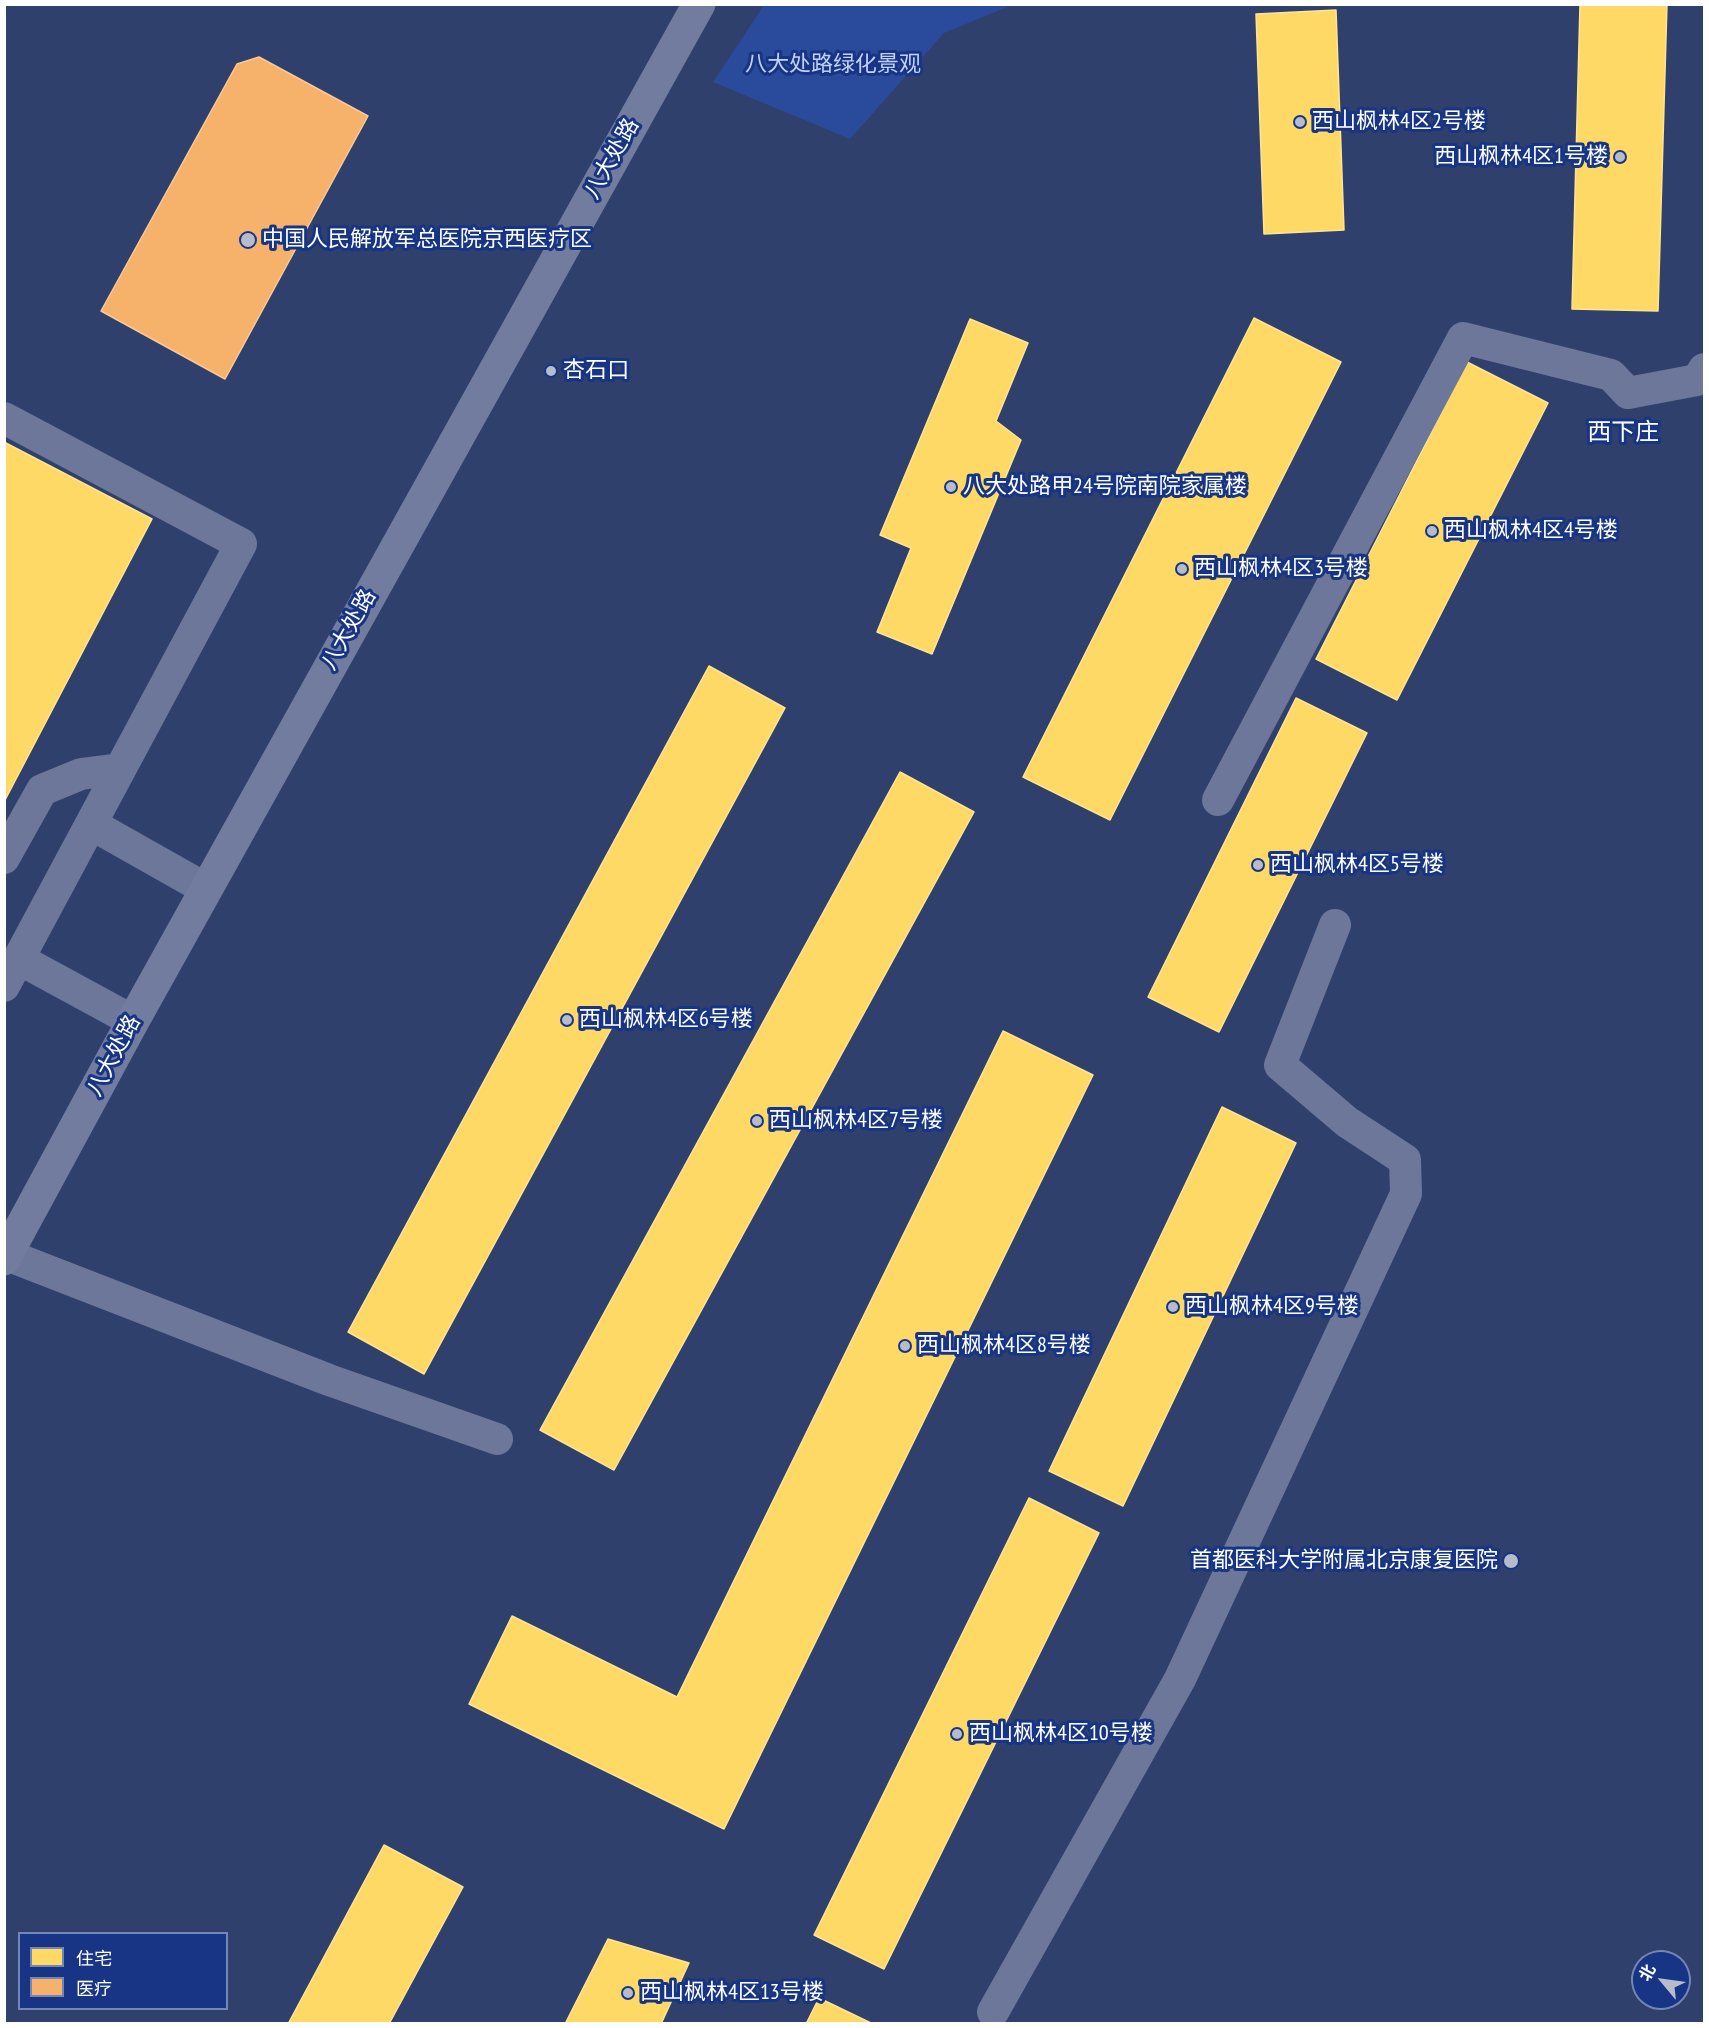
<!DOCTYPE html>
<meta charset="utf-8">
<style>
body{margin:0}
#map{position:relative;width:1709px;height:2028px;overflow:hidden;background:#30406c;font-family:"PT Sans Narrow","Noto Sans SC",sans-serif}
canvas{display:block}
.frame{position:absolute;inset:0;border:6px solid #fff;pointer-events:none}
.legend{position:absolute;left:18px;top:1932px;width:210px;height:78px;box-sizing:border-box;background:#173584;border:2px solid #7486b5;margin:0;padding:8px 10px;list-style:none;font-size:18px;color:#fff}
.legend li{display:flex;align-items:center;gap:12px;height:30px}
.legend b{width:30px;border:2px solid #7486b5}
.north{position:absolute;left:1631px;top:1950px;width:60px;height:60px;box-sizing:border-box;background:#173584;border:2px solid #7486b5;border-radius:50%;rotate:299deg;font-size:16px;font-weight:700;line-height:24px;text-align:center;color:#fff}
.north::after{content:'';display:block;margin:auto;width:21px;height:27px;background:#b7bccc;clip-path:polygon(50% 0,100% 100%,50% 72%,0 100%)}
</style>
<div id="map">
<canvas width="1709" height="2028"></canvas>
<div class="frame"></div>
<ul class="legend">
<li><b style="height:16px;background:#ffd966"></b>住宅</li>
<li><b style="height:16px;background:#f6b26b"></b>医疗</li>
</ul>
<div class="north">北</div>
</div>
<script>
const ctx = document.querySelector('canvas').getContext('2d');
ctx.lineJoin = 'round';
function fillPath(path, color) {
  ctx.fillStyle = color;
  ctx.fill(path, 'evenodd');
}
function poly(rows) {
  const path = new Path2D();
  for (const r of rows) {
    path.moveTo(r[0], r[1]);
    for (let i = 2; i < r.length; i += 2) path.lineTo(r[i], r[i + 1]);
  }
  return path;
}
function trace(path, color, width, dash) {
  ctx.strokeStyle = color;
  ctx.lineWidth = width;
  ctx.lineCap = dash ? 'butt' : 'round';
  ctx.setLineDash(dash || []);
  ctx.stroke(path);
}
function label(font, color, halo, rows, align = 'center') {
  ctx.font = font + ' "PT Sans Narrow","Noto Sans SC",sans-serif';
  ctx.lineWidth = 6;
  ctx.setLineDash([]);
  ctx.textBaseline = 'middle';
  ctx.strokeStyle = halo;
  ctx.fillStyle = color;
  for (const [text, x, y, turn = 0] of rows) {
    ctx.save();
    ctx.translate(x, y);
    ctx.rotate((+turn || 0) * Math.PI / 180);
    ctx.textAlign = isNaN(turn) ? turn : align;
    if (halo) ctx.strokeText(text, 0, 0);
    ctx.fillText(text, 0, 0);
    ctx.restore();
  }
}
fillPath(poly([
 [764,5,764,4,1012,5,944,33,850,139,713,82]
]), '#2a4a9c');
const homes = poly([
 [1580,4,1667,4,1658,311,1572,309,1580,4],
 [1336,10,1344,230,1264,234,1256,14,1336,10],
 [1254,318,1341,362,1110,820,1023,777,1254,318],
 [970,319,1028,343,996,421,1021,440,932,654,877,632,911,548,880,535,970,319],
 [1467,362,1548,403,1397,700,1316,659,1467,362],
 [4,442,152,519,4,802,4,442],
 [709,666,785,708,424,1374,348,1332,709,666],
 [1296,698,1367,733,1219,1032,1148,997,1296,698],
 [900,772,974,812,614,1470,540,1430,900,772],
 [1003,1031,1093,1075,724,1829,469,1704,512,1616,677,1697,1003,1031],
 [1222,1107,1296,1143,1123,1506,1049,1471,1222,1107],
 [1029,1498,1099,1533,884,1969,814,1935,1029,1498],
 [384,1845,463,1887,389,2024,288,2024,384,1845],
 [608,1939,689,1963,661,2024,565,2024,608,1939],
 [819,1998,873,2024,806,2024,819,1998]
]);
fillPath(homes, '#ffd966');
trace(homes, '#ffe494', 1.5);
const health = poly([
 [259,57,368,116,225,379,101,311,237,64,259,57]
]);
fillPath(health, '#f6b26b');
trace(health, '#f9c997', 1.5);
trace(poly([
 [4,418,241,544,4,986],
 [1218,800,1463,338,1611,375,1628,393,1697,380,1704,369],
 [91,824,206,889],
 [4,858,42,790,81,774,120,769],
 [19,959,133,1021],
 [7,1255,329,1380,497,1439],
 [993,2012,1180,1679,1406,1194,1405,1160,1347,1122,1280,1065,1335,925]
]), '#6c779a', 32);
trace(poly([
 [4,1259,133,1021,699,4]
]), '#717c9e', 33);
for (const [x, y, r, color] of [
 [1300,122,6,"#b7bccc"],
 [1620,157,6,"#b7bccc"],
 [248,240,8,"#b7bccc"],
 [551,371,6,"#b7bccc"],
 [951,487,6,"#b7bccc"],
 [1432,531,6,"#b7bccc"],
 [1182,569,6,"#b7bccc"],
 [1258,865,6,"#b7bccc"],
 [567,1020,6,"#b7bccc"],
 [757,1121,6,"#b7bccc"],
 [1173,1307,6,"#b7bccc"],
 [905,1346,6,"#b7bccc"],
 [1511,1561,8,"#b7bccc"],
 [957,1734,6,"#b7bccc"],
 [628,1993,6,"#b7bccc"]
]) {
  const dot = new Path2D();
  dot.arc(x, y, r, 0, 2 * Math.PI);
  ctx.fillStyle = color;
  ctx.fill(dot);
  trace(dot, '#173584', 2);
}
label('22px', '#c0d1fa', '#173584', [
 ["八大处路绿化景观",833,65]
]);
label('22px', '#fff', '#173584', [
 ["西山枫林4区2号楼",1312,122],
 ["西山枫林4区1号楼",1608,157,"right"],
 ["中国人民解放军总医院京西医疗区",262,240],
 ["杏石口",563,371],
 ["八大处路甲24号院南院家属楼",963,487],
 ["西山枫林4区4号楼",1444,531],
 ["西山枫林4区3号楼",1194,569],
 ["西山枫林4区5号楼",1270,865],
 ["西山枫林4区6号楼",579,1020],
 ["西山枫林4区7号楼",769,1121],
 ["西山枫林4区9号楼",1185,1307],
 ["西山枫林4区8号楼",917,1346],
 ["首都医科大学附属北京康复医院",1498,1561,"right"],
 ["西山枫林4区10号楼",969,1734],
 ["西山枫林4区13号楼",640,1993]
], 'left');
label('22px', '#fff', '#173584', [
 ["八大处路",612,159,-61],
 ["八大处路",349,630,-61],
 ["八大处路",114,1056,-62]
]);
label('24px', '#fff', '#173584', [
 ["西下庄",1623,433]
]);
</script>
